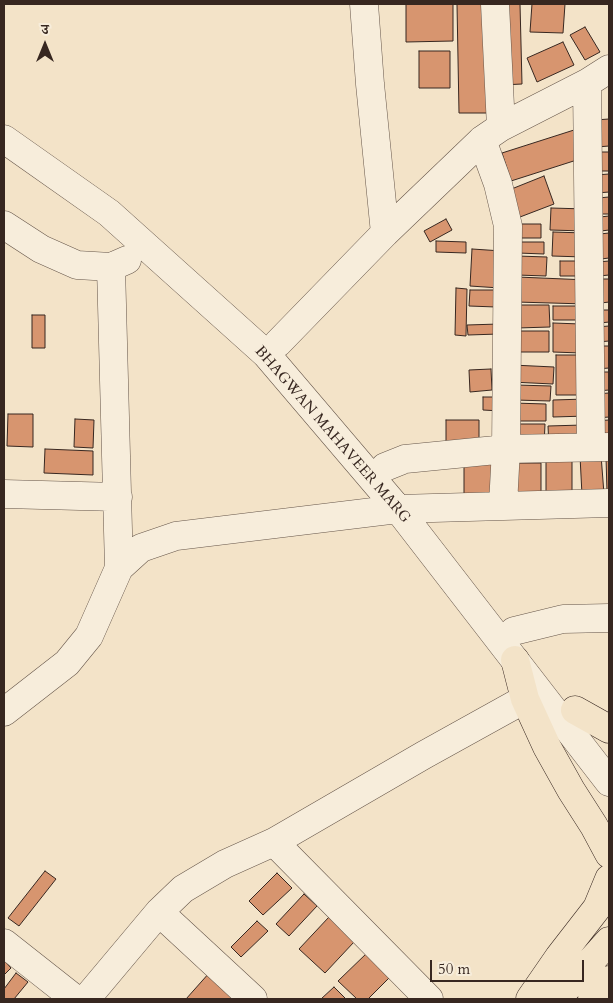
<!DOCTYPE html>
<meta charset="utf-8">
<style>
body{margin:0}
#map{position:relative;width:613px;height:1003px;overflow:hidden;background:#f3e3c8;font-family:Cardo,"Noto Serif Devanagari",serif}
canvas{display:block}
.frame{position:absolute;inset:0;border:5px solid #372720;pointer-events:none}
.north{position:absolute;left:20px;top:20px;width:50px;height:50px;-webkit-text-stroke:4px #f7eddb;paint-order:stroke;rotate:0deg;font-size:14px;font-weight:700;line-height:20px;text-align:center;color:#372720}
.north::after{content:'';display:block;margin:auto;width:18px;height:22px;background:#372720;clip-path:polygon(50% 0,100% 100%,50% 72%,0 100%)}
.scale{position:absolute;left:430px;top:960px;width:154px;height:22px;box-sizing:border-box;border:2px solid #372720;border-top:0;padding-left:6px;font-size:15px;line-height:18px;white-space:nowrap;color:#372720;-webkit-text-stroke:4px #f7eddb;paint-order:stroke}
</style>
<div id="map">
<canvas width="613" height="1003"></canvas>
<div class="frame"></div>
<div class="north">उ</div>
<div class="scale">50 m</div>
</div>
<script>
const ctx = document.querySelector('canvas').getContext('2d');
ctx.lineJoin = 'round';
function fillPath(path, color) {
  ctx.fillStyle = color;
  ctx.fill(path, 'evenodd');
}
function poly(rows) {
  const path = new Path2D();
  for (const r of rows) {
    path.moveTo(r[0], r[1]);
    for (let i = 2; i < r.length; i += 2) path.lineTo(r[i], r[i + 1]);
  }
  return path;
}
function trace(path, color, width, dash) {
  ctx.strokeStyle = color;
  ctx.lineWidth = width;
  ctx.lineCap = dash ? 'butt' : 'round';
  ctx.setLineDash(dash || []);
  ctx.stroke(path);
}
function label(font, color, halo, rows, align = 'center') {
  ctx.font = font + ' Cardo,serif';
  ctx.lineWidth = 5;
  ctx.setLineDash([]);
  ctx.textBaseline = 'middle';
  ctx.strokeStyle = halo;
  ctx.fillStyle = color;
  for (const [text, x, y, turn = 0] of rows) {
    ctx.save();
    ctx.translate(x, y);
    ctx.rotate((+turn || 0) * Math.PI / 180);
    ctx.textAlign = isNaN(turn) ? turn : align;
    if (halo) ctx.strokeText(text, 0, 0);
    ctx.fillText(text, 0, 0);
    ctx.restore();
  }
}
const building = poly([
 [406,4,453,4,453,41,406,42,406,4],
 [457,4,490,4,492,113,459,113,457,4],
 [500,4,520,4,522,84,502,85,500,4],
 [532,4,565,4,563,33,530,32,532,4],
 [585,27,600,52,585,60,570,35,585,27],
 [563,42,574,65,537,82,527,58,563,42],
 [419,51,450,51,450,88,419,88,419,51],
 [609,119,609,146,597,147,595,120,609,119],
 [574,130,583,158,511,181,502,153,574,130],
 [597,152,609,152,609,171,598,171,597,152],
 [609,174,609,192,597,193,596,175,609,174],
 [544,176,554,204,520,217,509,190,544,176],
 [609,197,609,214,599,214,598,198,609,197],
 [551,208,586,209,585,231,550,230,551,208],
 [609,216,609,230,601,231,600,217,609,216],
 [446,219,452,230,430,242,424,231,446,219],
 [517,224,541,224,541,238,517,238,517,224],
 [553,232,585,233,584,257,552,256,553,232],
 [609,233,609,258,601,259,600,234,609,233],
 [436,241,466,242,466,253,436,252,436,241],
 [518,242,544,242,544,254,518,253,518,242],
 [472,249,502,251,500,288,470,286,472,249],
 [517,256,547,257,546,276,517,275,517,256],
 [560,261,585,261,585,276,560,276,560,261],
 [609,261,609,275,599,276,598,262,609,261],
 [517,277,588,280,586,304,516,302,517,277],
 [600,279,609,279,609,302,601,303,600,279],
 [456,288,467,289,466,336,455,335,456,288],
 [470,290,496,290,496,307,469,306,470,290],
 [517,305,549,305,550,327,517,328,517,305],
 [553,306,586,306,586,320,553,320,553,306],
 [599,310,609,310,609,322,600,323,599,310],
 [32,315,45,315,45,348,32,348,32,315],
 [553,323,581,324,581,353,553,352,553,323],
 [499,324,499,334,468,335,467,325,499,324],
 [609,326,609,341,598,342,597,327,609,326],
 [516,331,549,331,549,352,516,352,516,331],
 [595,346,609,346,609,368,597,369,595,346],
 [556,355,587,355,586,395,556,395,556,355],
 [512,365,554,367,553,384,511,382,512,365],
 [491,369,492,390,470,392,469,370,491,369],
 [596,372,609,372,609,390,597,391,596,372],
 [516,385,551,386,550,401,515,400,516,385],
 [609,393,609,417,597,418,596,394,609,393],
 [483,397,501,397,501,411,483,410,483,397],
 [586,399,587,416,553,417,553,400,586,399],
 [513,403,546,404,546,421,513,421,513,403],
 [8,414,33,414,33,447,7,446,8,414],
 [75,419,94,420,93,448,74,447,75,419],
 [446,420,479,420,479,447,446,447,446,420],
 [609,420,609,444,594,421,609,420],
 [515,424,545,424,544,446,515,446,515,424],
 [583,425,584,446,549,447,548,426,583,425],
 [45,449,93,451,93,475,44,473,45,449],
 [601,455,604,494,582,495,580,456,601,455],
 [606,457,609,457,609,492,607,492,606,457],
 [546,460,572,460,572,500,546,499,546,460],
 [464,463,495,464,494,500,464,499,464,463],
 [508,463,541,463,541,497,508,498,508,463],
 [45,871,56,879,19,926,8,918,45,871],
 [277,873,292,888,263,915,249,901,277,873],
 [304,894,317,906,289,936,276,924,304,894],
 [329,917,354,942,325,973,299,949,329,917],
 [257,921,268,931,241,957,231,947,257,921],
 [368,952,392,975,368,999,357,999,338,981,368,952],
 [4,960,11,968,4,975,4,960],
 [210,972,239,999,186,999,210,972],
 [16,973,28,982,14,999,4,999,4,989,16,973],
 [334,987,346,999,321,999,334,987]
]);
fillPath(building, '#d7956f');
trace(building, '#372720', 1);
const minor = poly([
 [364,4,370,84,385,233],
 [495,4,501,127],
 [587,83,591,447],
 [4,139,109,213,266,354,398,509,609,782],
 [482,140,498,184,508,226,506,449,503,505],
 [4,225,41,249,77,265,111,267,127,260],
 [111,267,119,568],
 [278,343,385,233,482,140,501,127,587,83,609,69],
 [385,467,405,459,506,449,609,447],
 [4,494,118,497],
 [514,631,563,619,609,618],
 [4,712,67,663,89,636,119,568,141,548,176,536,398,509,609,503],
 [274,842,429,999],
 [159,912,253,999],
 [4,943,75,999],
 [86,999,159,912,183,889,225,864,274,842,424,755,525,699]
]);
const major = poly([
 [515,660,525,699,547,747,571,790,594,826,609,854],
 [575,710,609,729],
 [530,999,559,957,597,908,609,879],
 [557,999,609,941],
 [592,999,609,980]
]);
trace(minor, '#66564a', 29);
trace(major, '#372720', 29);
trace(minor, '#f7eddb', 28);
trace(major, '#f3e3c8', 28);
label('15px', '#372720', '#f7eddb', [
 ["BHAGWAN MAHAVEER MARG",332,435,49]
]);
</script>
